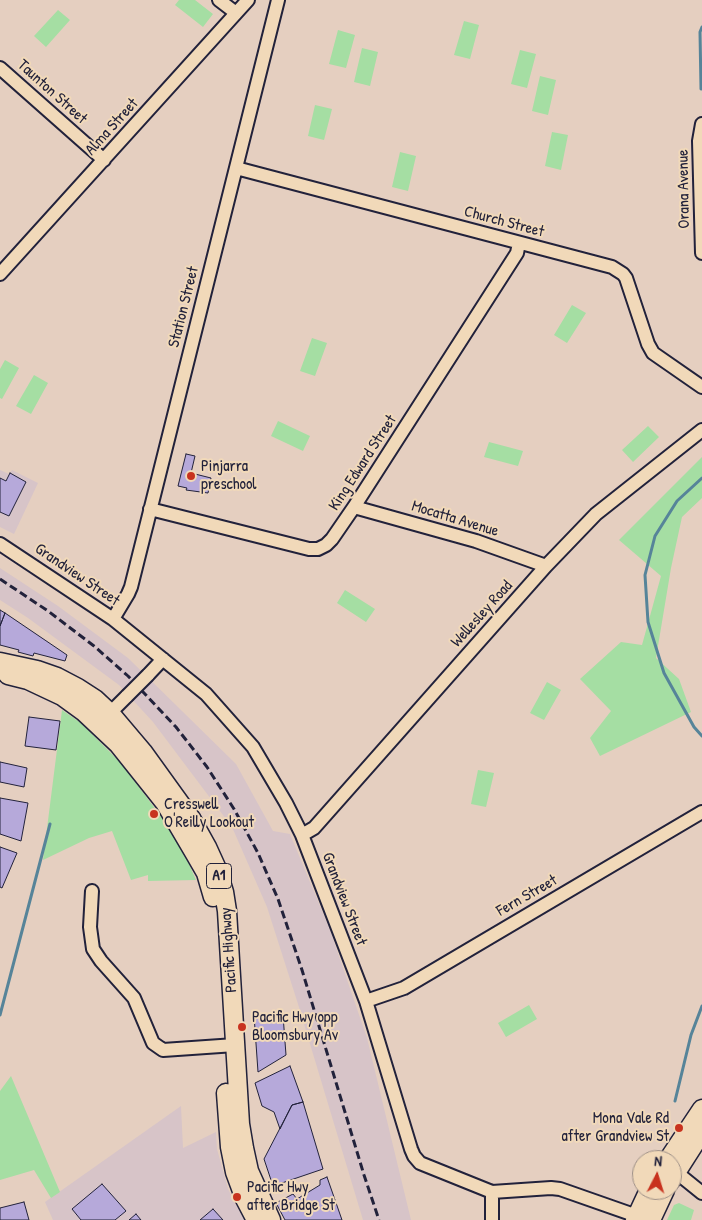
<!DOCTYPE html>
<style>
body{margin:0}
#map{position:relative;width:702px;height:1220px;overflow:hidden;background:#e5cfc0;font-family:"Patrick Hand",sans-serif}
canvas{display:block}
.north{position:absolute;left:632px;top:1150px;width:50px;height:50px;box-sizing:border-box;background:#f1d9b9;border:1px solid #9e9087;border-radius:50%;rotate:5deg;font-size:14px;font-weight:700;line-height:20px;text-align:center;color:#22223b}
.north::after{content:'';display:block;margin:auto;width:18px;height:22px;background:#c8321e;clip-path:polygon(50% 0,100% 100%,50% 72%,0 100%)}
</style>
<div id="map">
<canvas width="702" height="1220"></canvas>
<div class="north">N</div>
</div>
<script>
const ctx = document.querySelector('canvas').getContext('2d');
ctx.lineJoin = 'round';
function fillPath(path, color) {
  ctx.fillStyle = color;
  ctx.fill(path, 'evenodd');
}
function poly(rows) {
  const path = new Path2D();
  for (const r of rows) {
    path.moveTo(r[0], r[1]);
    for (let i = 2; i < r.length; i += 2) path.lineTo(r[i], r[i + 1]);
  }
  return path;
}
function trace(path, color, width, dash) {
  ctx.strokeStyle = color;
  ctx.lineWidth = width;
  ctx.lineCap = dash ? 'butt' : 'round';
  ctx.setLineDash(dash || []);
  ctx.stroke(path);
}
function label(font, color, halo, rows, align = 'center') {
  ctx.font = font + ' "Patrick Hand",sans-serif';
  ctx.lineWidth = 4;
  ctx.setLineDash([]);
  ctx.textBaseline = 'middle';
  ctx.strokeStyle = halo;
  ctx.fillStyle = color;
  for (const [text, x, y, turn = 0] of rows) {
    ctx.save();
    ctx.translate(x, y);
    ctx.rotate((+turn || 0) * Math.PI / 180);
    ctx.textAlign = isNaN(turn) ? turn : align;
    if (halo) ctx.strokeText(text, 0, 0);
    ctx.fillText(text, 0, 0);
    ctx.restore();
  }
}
fillPath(poly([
 [0,470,9,474,12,470,38,483,14,534,0,527],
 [0,568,58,606,128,658,236,764,273,831,290,834,330,930,367,1038,411,1220,363,1220,298,1004,267,907,232,827,153,722,119,685,28,618,0,600],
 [181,1106,183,1148,216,1132,217,1149,228,1189,244,1220,53,1220,45,1202]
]), '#d7c4c8');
fillPath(poly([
 [179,0,195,0,213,14,203,27,175,5],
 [58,10,70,20,46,47,34,36],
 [464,21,479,25,470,59,454,55],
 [338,30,355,35,346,68,329,64],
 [362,48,378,52,370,86,354,82],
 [520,50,536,54,527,88,511,84],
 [540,76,556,80,548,115,532,111],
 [315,105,332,109,324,140,308,136],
 [552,132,568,135,561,170,545,166],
 [400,152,416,156,408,191,392,187],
 [572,305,586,313,567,343,554,335],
 [312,338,327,343,315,376,300,371],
 [5,360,19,368,2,399,0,398,0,369],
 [34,375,48,383,31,414,16,406],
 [278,421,310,436,303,451,271,436],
 [648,426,659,437,633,462,622,450],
 [489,442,523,451,518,466,484,457],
 [702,457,702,498,682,517,671,568,656,658,679,679,691,712,600,756,590,738,611,711,580,679,621,642,642,645,661,576,619,540],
 [345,590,375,609,366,622,337,603],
 [547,682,561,690,544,720,530,713],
 [62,710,81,723,120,762,166,823,189,864,196,880,148,881,148,875,131,880,112,831,89,838,43,860],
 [478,770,494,773,486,807,471,804],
 [529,1005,537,1019,506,1037,498,1023],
 [11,1076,60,1192,51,1198,34,1170,0,1180,0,1091],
 [679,1203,694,1210,691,1220,667,1220,674,1205]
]), '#a5dea3');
trace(poly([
 [701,89,700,32,702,27],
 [702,478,677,501,655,536,645,575,648,622,664,673,694,727,702,736],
 [0,1015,50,824],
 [675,1101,691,1035,702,1006]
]), '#568499', 3);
const building = poly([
 [186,454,195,456,191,473,211,478,208,493,186,490,187,488,178,486,186,454],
 [10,473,26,482,9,516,0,512,0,478,6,481,10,473],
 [0,610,5,613,0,626,0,610],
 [5,613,67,655,65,661,34,653,33,656,18,652,19,650,0,645,0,626,5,613],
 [29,717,60,721,56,750,25,746,29,717],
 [0,762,27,768,24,787,0,782,0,762],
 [0,798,28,803,21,841,0,834,0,798],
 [0,847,17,853,2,888,0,887,0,847],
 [254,1015,283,1015,286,1055,258,1072,254,1015],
 [290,1066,303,1102,292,1105,280,1129,274,1112,262,1106,255,1083,290,1066],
 [303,1102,323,1169,273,1186,264,1159,292,1105,303,1102],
 [327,1177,342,1220,285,1220,276,1203,293,1194,297,1199,320,1185,320,1180,327,1177],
 [102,1184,126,1211,115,1220,81,1220,72,1209,102,1184],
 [24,1202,29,1220,0,1220,0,1208,24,1202],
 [213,1209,223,1220,200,1220,213,1209],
 [136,1214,141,1220,129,1220,136,1214]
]);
fillPath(building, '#b6a9da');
trace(building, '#22223b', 1);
const minor = poly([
 [219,0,236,13],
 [0,68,104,160],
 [702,124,699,141,702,253],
 [236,168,612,267,623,274,626,278,648,344,653,353,702,387],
 [0,274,248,0],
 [354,507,476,541,546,566],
 [150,509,309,549,318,549,326,545,332,539,354,507,517,253,519,243],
 [0,544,113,619,206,694,253,747,286,803,302,835,366,1001,411,1149,414,1156,420,1163,492,1192,551,1188,560,1189,637,1216],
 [113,619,128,594,131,587,278,0],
 [148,675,163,659],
 [104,719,127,696],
 [302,835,314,828,546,566,596,514,702,430],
 [92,891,90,927,93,949,101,961,134,998,153,1043,163,1050,235,1045],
 [366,1001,404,988,702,812],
 [676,1172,702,1193],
 [492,1192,492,1220]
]);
const highway = poly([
 [0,662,37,670,57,677,78,688,95,699,110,713,143,752,192,820,207,847,217,869,224,892,227,911,240,1124,244,1148,249,1171,271,1220],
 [8,675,28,680,62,696,84,712,118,744,165,803,195,854,206,873,213,897],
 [226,1093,230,1147,235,1172,245,1199,256,1220],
 [668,1160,702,1109],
 [672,1179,702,1132],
 [635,1220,649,1190],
 [651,1220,665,1190]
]);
trace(minor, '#22223b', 16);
trace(highway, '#22223b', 21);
trace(minor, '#f1d9b9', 12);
trace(highway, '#f1d9b9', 18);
trace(poly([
 [0,579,48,611,94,646,128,676,176,727,207,767,234,809,258,853,278,899,302,970,364,1175,379,1220]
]), '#22223b', 3, [8, 4]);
const minorBridge = poly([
 [127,696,148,675]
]);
trace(minorBridge, '#22223b', 16, []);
trace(minorBridge, '#f1d9b9', 12);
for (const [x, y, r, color] of [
 [191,476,5,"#c8321e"],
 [154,814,5,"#c8321e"],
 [242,1027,5,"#c8321e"],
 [679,1128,5,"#c8321e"],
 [237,1197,5,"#c8321e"]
]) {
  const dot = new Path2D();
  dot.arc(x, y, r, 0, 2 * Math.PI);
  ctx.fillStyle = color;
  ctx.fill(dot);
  trace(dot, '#f1d9b9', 2);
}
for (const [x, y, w] of [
 [219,876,25]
]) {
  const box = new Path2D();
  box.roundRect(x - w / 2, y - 12.5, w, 25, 4);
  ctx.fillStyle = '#f1d9b9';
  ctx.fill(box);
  trace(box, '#22223b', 1);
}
label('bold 15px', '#22223b', null, [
 ["A1",219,876]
]);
label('16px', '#22223b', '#f1d9b9', [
 ["Taunton Street",52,92,42],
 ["Alma Street",112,127,-48],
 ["Orana Avenue",684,189,-91],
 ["Church Street",504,222,15],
 ["Station Street",184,307,-76],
 ["King Edward Street",363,463,-57],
 ["Mocatta Avenue",455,519,17],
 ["Grandview Street",77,575,34],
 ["Wellesley Road",482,614,-48],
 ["Fern Street",527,896,-30],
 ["Grandview Street",344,899,69],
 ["Pacific Highway",229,950,-94]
]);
label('16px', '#22223b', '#f1d9b9', [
 ["Pinjarra",201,467],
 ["preschool",201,485],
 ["Cresswell",164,805],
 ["O'Reilly Lookout",164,823],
 ["Pacific Hwy opp",252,1018],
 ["Bloomsbury Av",252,1036],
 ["Mona Vale Rd",669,1119,"right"],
 ["after Grandview St",669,1137,"right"],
 ["Pacific Hwy",247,1188],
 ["after Bridge St",247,1206]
], 'left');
</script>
